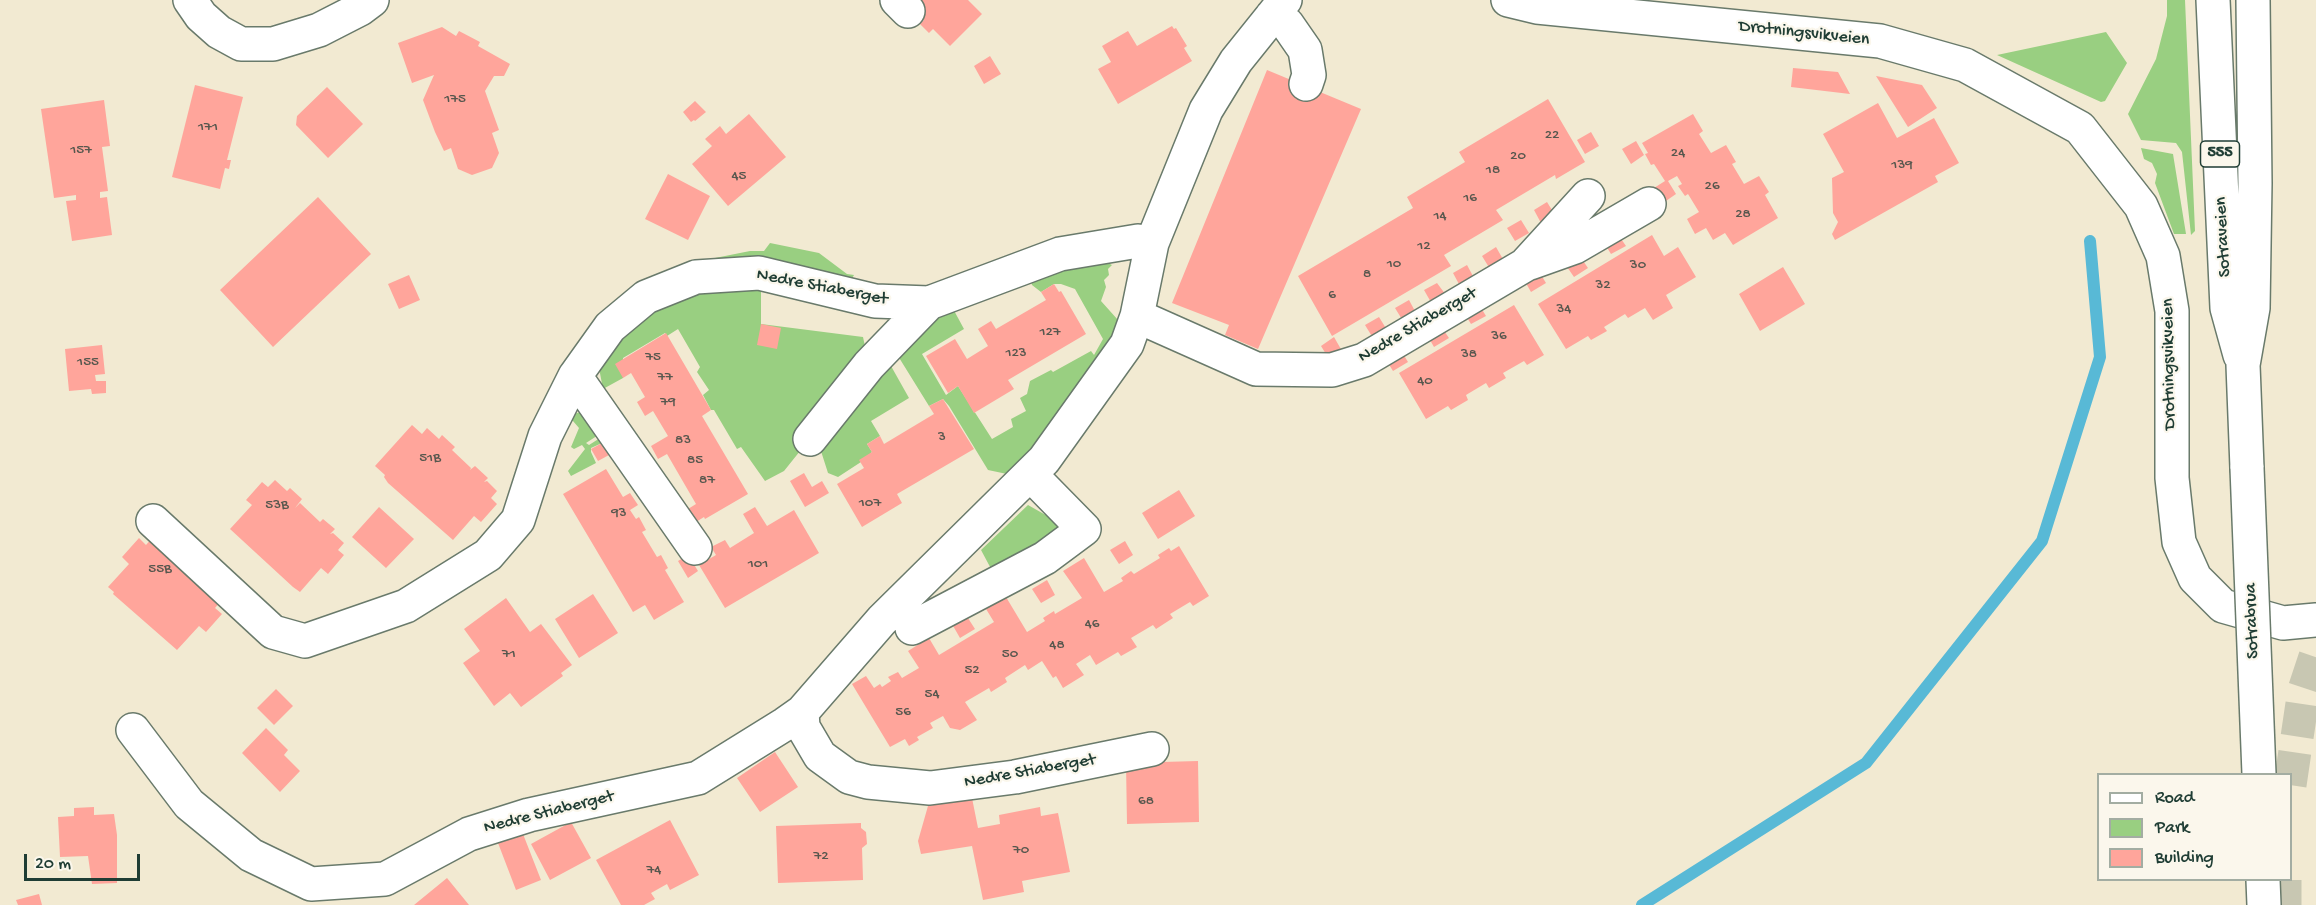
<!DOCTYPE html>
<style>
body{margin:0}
#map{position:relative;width:2316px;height:905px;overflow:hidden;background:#f2ead2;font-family:"Gochi Hand",sans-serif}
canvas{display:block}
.legend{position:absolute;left:2097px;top:773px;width:195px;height:108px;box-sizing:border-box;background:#fbf7ec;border:2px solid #a3ada2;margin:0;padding:8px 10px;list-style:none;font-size:18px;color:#1f3d34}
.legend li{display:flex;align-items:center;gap:12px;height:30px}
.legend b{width:30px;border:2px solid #a3ada2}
.scale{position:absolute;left:24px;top:854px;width:116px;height:27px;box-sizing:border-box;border:3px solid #1f3d34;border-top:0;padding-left:8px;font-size:18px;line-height:21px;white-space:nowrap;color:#1f3d34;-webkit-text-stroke:4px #fbf7ec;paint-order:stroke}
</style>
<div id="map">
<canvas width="2316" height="905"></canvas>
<ul class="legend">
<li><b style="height:8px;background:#fff"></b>Road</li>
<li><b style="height:16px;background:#99cf81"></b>Park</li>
<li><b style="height:16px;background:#ffa59b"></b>Building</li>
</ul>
<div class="scale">20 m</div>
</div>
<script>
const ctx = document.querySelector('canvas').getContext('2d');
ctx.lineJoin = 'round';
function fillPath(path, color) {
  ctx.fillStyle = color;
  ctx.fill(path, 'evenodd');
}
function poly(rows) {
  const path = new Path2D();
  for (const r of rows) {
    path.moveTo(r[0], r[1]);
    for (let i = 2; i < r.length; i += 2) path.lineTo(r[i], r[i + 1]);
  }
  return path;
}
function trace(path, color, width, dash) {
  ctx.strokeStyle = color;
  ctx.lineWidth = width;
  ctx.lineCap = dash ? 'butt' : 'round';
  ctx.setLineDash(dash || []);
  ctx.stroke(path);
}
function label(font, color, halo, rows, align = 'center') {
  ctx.font = font + ' "Gochi Hand",sans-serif';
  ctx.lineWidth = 4.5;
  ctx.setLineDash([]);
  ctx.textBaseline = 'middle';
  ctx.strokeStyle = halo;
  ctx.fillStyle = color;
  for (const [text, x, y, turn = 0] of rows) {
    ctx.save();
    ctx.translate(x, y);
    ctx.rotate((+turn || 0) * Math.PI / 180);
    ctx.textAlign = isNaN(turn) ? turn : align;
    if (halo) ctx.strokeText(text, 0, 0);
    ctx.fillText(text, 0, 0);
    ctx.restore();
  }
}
fillPath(poly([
 [2167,0,2185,0,2195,231,2191,235,2182,152,2176,143,2141,140,2128,114,2156,59,2167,16],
 [2106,32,2127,63,2105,101,2101,102,1997,55],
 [2141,148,2173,154,2186,234,2174,234,2155,183,2157,174,2152,163,2144,159],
 [770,243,819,253,847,274,854,275,850,282,715,266,715,258,750,251,764,251],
 [1106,262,1112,265,1108,269,1109,275,1104,280,1106,287,1101,301,1118,320,1102,358,1039,441,1007,474,988,470,949,406,943,399,929,406,898,356,937,313,951,305,964,329,922,354,946,395,958,386,992,439,1013,427,1011,419,1026,411,1020,398,1027,394,1030,381,1051,370,1053,372,1091,351,1094,355,1103,339,1075,289,1061,284,1054,284,1041,292,1032,285,1029,275],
 [761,286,761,324,863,337,869,365,784,471,765,481,741,447,737,449,714,410,711,410,703,395,709,390,697,372,700,367,678,329,667,336,665,333,623,358,623,378,603,389,599,368,626,327,680,294],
 [891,366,909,398,871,421,880,436,867,444,872,452,861,462,838,477,828,473,820,448],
 [583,411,606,430,586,443,589,445,608,433,619,449,609,455,602,443,591,448,591,452,596,463,571,476,568,471,585,449,582,445,574,449,571,447,579,428,573,421,565,422,574,414],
 [1028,505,1058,522,1059,530,996,578,981,550]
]), '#99cf81');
trace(poly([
 [1642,905,1866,763,2042,541,2100,357,2090,241]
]), '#58b9d6', 12);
fillPath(poly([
 [921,0,968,0,982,14,950,46,933,29,929,33,920,24,924,20,913,9],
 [1172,26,1174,29,1176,28,1187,46,1184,48,1192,61,1118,104,1098,69,1111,62,1102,46,1128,31,1137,46],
 [442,27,456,36,459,31,480,42,478,46,510,64,504,76,494,76,485,91,499,130,492,133,499,153,492,168,472,175,458,169,451,148,444,151,435,132,423,100,434,75,412,83,398,43],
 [990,56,1001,74,984,84,974,66],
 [1793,68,1838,72,1850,94,1791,87],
 [1267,70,1361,109,1258,349,1225,335,1229,325,1172,303],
 [1876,76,1922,85,1937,108,1908,127],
 [195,85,243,97,227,160,231,160,229,169,225,168,220,189,172,177],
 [327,87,363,124,328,158,296,125,297,116],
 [1548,99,1585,162,1556,179,1555,175,1496,210,1503,220,1444,255,1451,266,1332,336,1298,276,1413,208,1407,197,1465,162,1459,152],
 [104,100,110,146,102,147,108,191,100,192,100,198,107,197,112,235,72,241,66,201,76,200,76,195,54,198,41,109],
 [695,101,706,112,695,121,694,120,691,122,683,112],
 [1878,103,1897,138,1934,118,1959,163,1935,176,1938,182,1835,240,1832,234,1838,222,1833,213,1832,178,1844,172,1823,134],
 [749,114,786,157,728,206,692,164,712,146,705,139,720,126,726,134],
 [1693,114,1703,131,1699,134,1711,153,1726,145,1736,162,1732,164,1744,184,1759,176,1769,192,1765,195,1778,218,1733,245,1725,233,1713,240,1706,228,1695,234,1687,219,1699,212,1688,194,1685,196,1678,186,1682,184,1677,176,1668,181,1676,194,1663,203,1654,188,1665,181,1654,164,1651,165,1645,154,1648,153,1642,143],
 [1591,132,1599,146,1585,154,1577,140],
 [1636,141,1644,155,1631,164,1622,149],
 [668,174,710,196,688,240,645,219],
 [318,197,371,254,273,347,220,290],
 [1547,202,1555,215,1541,223,1534,210],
 [1521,220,1529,233,1515,241,1507,228],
 [1617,233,1626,246,1611,254,1603,241],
 [1652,235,1664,256,1678,247,1696,277,1666,295,1673,308,1653,320,1645,308,1628,318,1625,314,1604,327,1607,331,1591,340,1588,336,1566,349,1538,304],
 [1496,247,1504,261,1490,269,1482,256],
 [1579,255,1588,268,1574,277,1565,264],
 [1467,265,1474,278,1460,286,1453,273],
 [1783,267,1805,304,1760,331,1739,294],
 [1538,270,1546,283,1531,292,1523,278],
 [409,275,420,300,399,309,388,284],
 [1437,283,1446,295,1432,304,1424,290],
 [1054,284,1059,292,1061,291,1086,334,1008,380,1014,389,974,413,958,386,948,393,926,356,955,339,967,359,988,346,978,329,991,321,996,329,1046,300,1041,292],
 [1409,300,1416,313,1403,321,1395,308],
 [1478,303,1486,316,1471,324,1463,311],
 [1514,305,1544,355,1527,365,1524,361,1503,373,1506,378,1489,388,1486,383,1466,395,1468,400,1451,410,1448,406,1426,419,1399,373],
 [1379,317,1387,330,1373,338,1365,325],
 [761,324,781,328,777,349,757,345],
 [1440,325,1449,338,1434,347,1426,333],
 [666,333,711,410,702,416,748,494,705,519,704,517,696,522,688,509,696,504,667,454,658,459,651,446,668,436,653,411,645,416,637,402,645,397,631,373,623,378,615,364],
 [1334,337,1342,351,1329,359,1321,346],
 [102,345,105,374,95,375,96,381,106,381,106,393,92,394,91,389,69,391,65,349],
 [1400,349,1408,362,1393,371,1385,358],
 [943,399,974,449,897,494,902,503,862,527,837,484,864,468,859,460,872,452,867,444,880,436,884,444,934,414,929,406],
 [412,425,422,434,427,428,439,439,442,435,455,447,452,450,471,468,470,470,475,466,488,478,484,482,487,481,497,491,491,498,497,504,481,522,474,516,453,540,388,483,384,477,385,475,375,466],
 [602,443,609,455,598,461,591,449],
 [606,469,623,497,630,493,638,505,630,510,636,519,639,517,646,530,642,532,657,557,661,555,668,568,665,570,684,602,654,620,645,605,633,612,563,494],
 [804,473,812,487,822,481,829,493,805,507,790,481],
 [275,480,287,491,290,488,302,499,295,508,300,503,320,522,323,519,335,529,330,534,333,533,344,543,338,550,344,555,328,574,321,568,300,592,293,587,230,529,252,505,246,500,262,482,268,487],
 [1179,490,1195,516,1158,539,1142,513],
 [379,507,414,539,386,568,352,537],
 [755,507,767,526,794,510,819,553,725,608,699,565,716,555,711,547,725,540,730,548,754,533,743,514],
 [139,538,146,545,152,538,221,601,215,608,222,614,206,632,199,626,177,650,113,594,114,592,108,587,129,564,122,557],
 [1125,541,1133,555,1119,564,1110,550],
 [1179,546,1209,596,1193,606,1190,602,1170,614,1173,618,1156,629,1153,625,1131,638,1137,647,1121,656,1118,652,1096,665,1090,655,1076,664,1084,675,1063,688,1056,676,1053,678,1042,661,1028,670,1025,665,1005,678,1007,682,991,692,989,688,965,702,977,720,960,730,950,728,943,716,930,723,933,728,917,737,919,740,909,746,905,739,890,747,852,684,866,676,874,688,880,684,882,687,891,681,888,677,898,672,902,678,919,668,908,651,929,638,939,655,994,622,983,604,1003,592,1027,632,1045,621,1043,618,1054,611,1055,614,1082,598,1063,571,1084,558,1104,592,1123,581,1121,578,1131,571,1134,574,1160,558,1158,555,1169,548,1171,551],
 [688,555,698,571,688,578,678,561],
 [1047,580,1055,595,1041,603,1032,589],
 [593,594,618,633,579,658,555,619],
 [506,598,530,632,541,624,572,665,561,673,563,676,521,707,510,693,494,706,463,663,480,651,464,629],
 [966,615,975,629,960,638,952,624],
 [276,689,293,706,274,725,257,708],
 [266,728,288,750,284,755,300,771,280,792,242,753],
 [775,752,798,787,760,812,737,778],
 [1198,761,1199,822,1127,824,1126,763],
 [972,798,978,828,1000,824,999,815,1040,807,1041,816,1058,813,1070,872,1022,881,1024,892,983,900,972,846,921,854,918,841,928,806],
 [94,807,94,815,114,814,117,835,117,883,92,884,88,856,60,857,58,817,74,816,74,808],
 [670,820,699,875,670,890,667,884,651,893,655,899,644,905,621,905,596,860],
 [571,822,591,858,550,880,531,844],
 [861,823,861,828,866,832,867,844,862,848,863,880,778,883,776,826],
 [523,834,541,880,516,890,498,843],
 [447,878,469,905,414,905],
 [39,894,42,905,18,905,16,900]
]), '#ffa59b');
trace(poly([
 [2290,785,2304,690,2316,654],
 [2285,880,2285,905]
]), '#c8c7b2', 33, [33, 16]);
const minor = poly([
 [190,0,201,16,219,32,241,44,273,44,319,30,360,9,372,0],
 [897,0,908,11],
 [1272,16,1287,24,1305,50,1309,75,1306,84],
 [1530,263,1575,247,1649,204],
 [1137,316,1256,369,1332,370,1364,360,1525,265,1588,196],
 [575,376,695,548],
 [810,439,869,365,929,303],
 [153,521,273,632,305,641,406,606,488,555,518,520,545,436,575,376,610,327,646,297,696,277,759,273,875,301,929,303,1060,254,1138,241,1152,243],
 [912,628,1045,558,1084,529,1030,474],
 [802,712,803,727,820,756,849,777,868,782,930,788,1015,777,1152,749],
 [133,730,189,804,251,855,311,884,385,879,469,834,529,815,698,778,785,724,802,712,882,620,1044,460,1127,344,1137,316,1152,243,1206,110,1236,61,1285,0]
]);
const major = poly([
 [1508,0,1537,7,1880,41,1965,65,2080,128,2141,206,2163,256,2172,311,2172,478,2179,542,2195,578,2223,606,2283,623,2316,620]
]);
const highway = poly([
 [2213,0,2227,308,2240,355],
 [2247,468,2243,365,2253,308,2255,183,2253,0],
 [2263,880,2264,905]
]);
trace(minor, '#697a6b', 36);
trace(major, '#697a6b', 36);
trace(highway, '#697a6b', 36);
trace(minor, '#fff', 33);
trace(major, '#fff', 33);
trace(highway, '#fff', 33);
const highwayBridge = poly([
 [2247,468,2259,774]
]);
trace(highwayBridge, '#697a6b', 36, []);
trace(highwayBridge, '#fff', 33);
label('15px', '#57574e', null, [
 ["175",455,100],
 ["171",208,128],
 ["22",1552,136],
 ["157",81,151],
 ["24",1678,154],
 ["20",1518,157],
 ["139",1902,166],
 ["18",1493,171],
 ["45",739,177],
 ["26",1712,187],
 ["16",1470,199],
 ["28",1743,215],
 ["14",1440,217],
 ["12",1424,247],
 ["10",1394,265],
 ["30",1638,266],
 ["8",1367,275],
 ["32",1603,286],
 ["6",1332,296],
 ["34",1564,310],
 ["127",1050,333],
 ["36",1499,337],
 ["123",1016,354],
 ["38",1469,355],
 ["75",653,358],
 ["155",88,363],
 ["77",665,378],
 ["40",1425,382],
 ["79",668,403],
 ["3",942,438],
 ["83",683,441],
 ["51B",430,459],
 ["85",695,461],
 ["87",707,481],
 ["107",870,504],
 ["53B",277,506],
 ["93",619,514],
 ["101",758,565],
 ["55B",160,570],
 ["46",1092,625],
 ["48",1057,646],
 ["71",509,655],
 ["50",1010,655],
 ["52",972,671],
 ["54",932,695],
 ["56",903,713],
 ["68",1146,802],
 ["70",1021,851],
 ["72",821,857],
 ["74",654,871]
]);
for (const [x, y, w] of [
 [2220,154,39]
]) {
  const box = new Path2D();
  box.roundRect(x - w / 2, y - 13, w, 26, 4.5);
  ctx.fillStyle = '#fbf7ec';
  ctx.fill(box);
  trace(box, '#1f3d34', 1.5);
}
label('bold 16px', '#1f3d34', null, [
 ["555",2220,154]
]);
label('18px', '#1f3d34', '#fbf7ec', [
 ["Drotningsvikveien",1804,34,6],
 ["Sotraveien",2224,237,-93],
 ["Nedre Stiaberget",822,288,11],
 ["Nedre Stiaberget",1418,326,-30],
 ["Drotningsvikveien",2170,364,-91],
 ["Sotrabrua",2253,621,-92],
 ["Nedre Stiaberget",1030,772,-10],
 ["Nedre Stiaberget",549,813,-14]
]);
</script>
